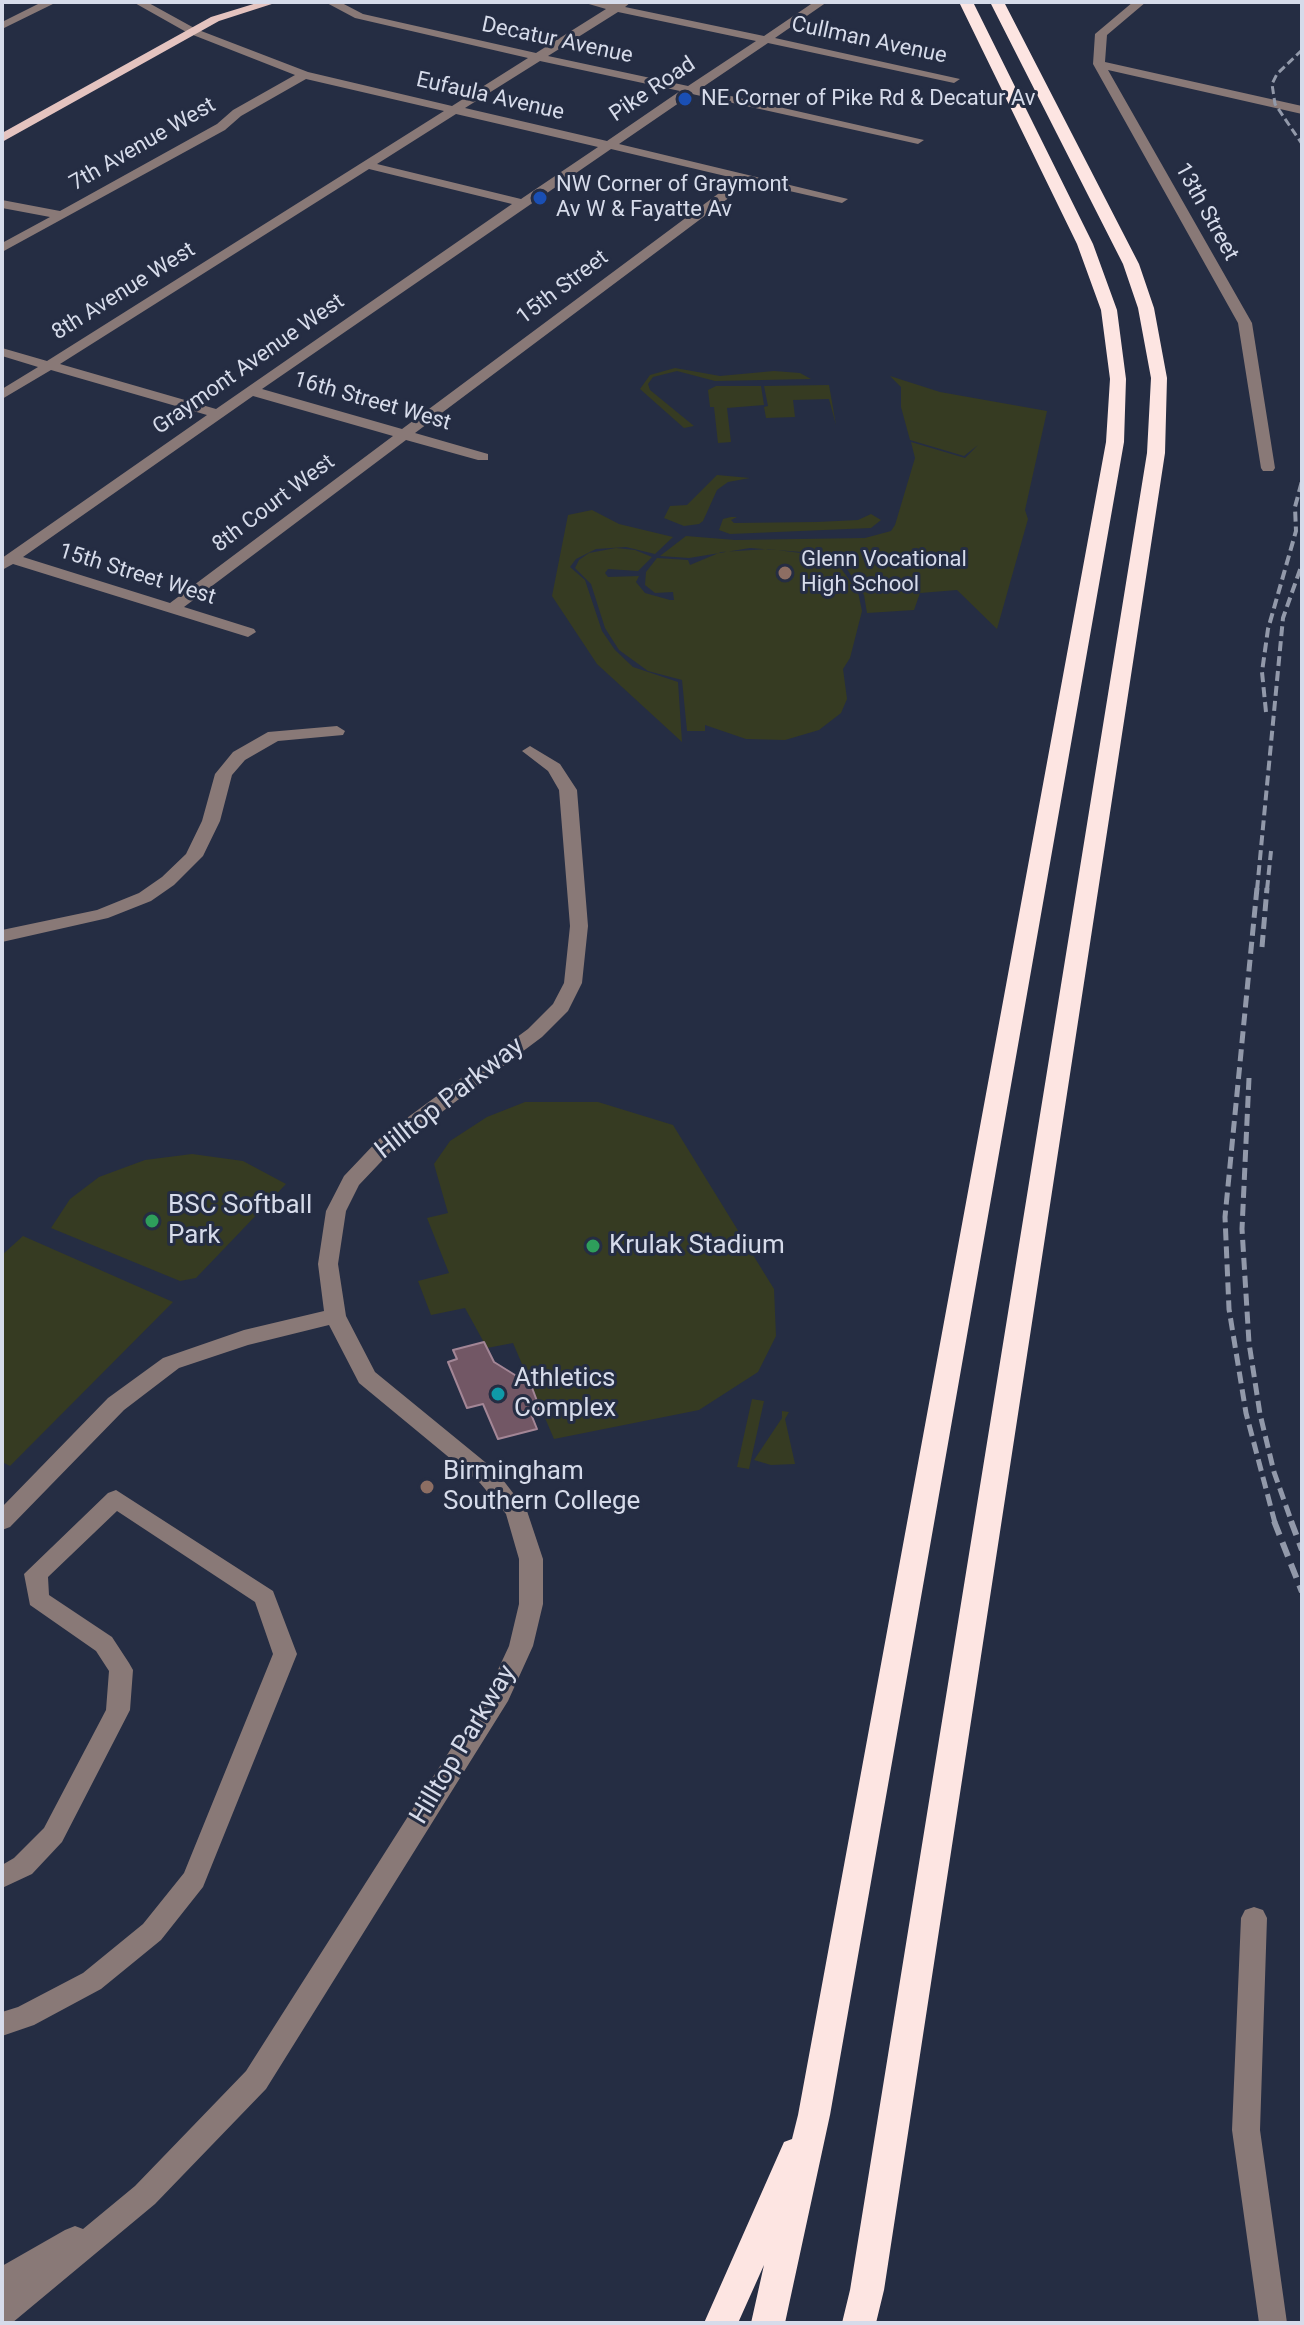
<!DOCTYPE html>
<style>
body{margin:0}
#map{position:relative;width:1304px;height:2325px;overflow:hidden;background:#252d43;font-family:Roboto,sans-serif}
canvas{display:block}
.frame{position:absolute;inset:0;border:4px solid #d6dbea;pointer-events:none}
</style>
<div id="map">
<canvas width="1304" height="2325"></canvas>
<div class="frame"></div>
</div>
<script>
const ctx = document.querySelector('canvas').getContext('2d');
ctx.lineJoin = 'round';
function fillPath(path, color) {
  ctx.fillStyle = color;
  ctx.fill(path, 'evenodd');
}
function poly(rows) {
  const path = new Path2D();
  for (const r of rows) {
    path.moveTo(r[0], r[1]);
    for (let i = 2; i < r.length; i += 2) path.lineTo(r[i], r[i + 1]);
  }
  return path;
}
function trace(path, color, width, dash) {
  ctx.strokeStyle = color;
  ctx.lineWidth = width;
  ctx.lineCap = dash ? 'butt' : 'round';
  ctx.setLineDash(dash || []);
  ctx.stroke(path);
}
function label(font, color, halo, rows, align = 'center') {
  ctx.font = font + ' Roboto,sans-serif';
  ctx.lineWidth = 6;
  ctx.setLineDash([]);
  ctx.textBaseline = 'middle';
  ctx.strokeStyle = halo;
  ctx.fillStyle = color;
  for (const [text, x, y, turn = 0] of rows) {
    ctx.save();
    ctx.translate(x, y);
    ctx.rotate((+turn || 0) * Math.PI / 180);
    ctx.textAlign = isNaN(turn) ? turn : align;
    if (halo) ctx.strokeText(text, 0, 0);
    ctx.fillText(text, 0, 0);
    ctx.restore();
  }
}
fillPath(poly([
 [675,368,720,376,774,371,800,373,811,379,715,381,677,371,653,377,648,384,650,390,694,426,684,428,640,389,650,375],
 [890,376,940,392,1047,411,1025,510,1028,519,997,629,957,590,920,593,914,610,867,613,864,595,847,569,837,560,815,553,750,548,689,558,660,556,686,536,735,540,865,538,891,531,895,525,915,458,911,442,965,458,978,445,964,456,910,440,901,407,901,387],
 [829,385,836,425,829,399,793,400,795,417,766,418,764,407,768,406,764,386],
 [716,386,761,386,764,405,727,408,731,442,718,443,714,407,710,407,708,390],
 [717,475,750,478,728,482,717,490,703,521,699,524,684,526,664,518,670,506,687,505],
 [592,510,619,524,673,537,655,554,626,547,596,549,576,559,570,567,585,580,602,631,615,650,633,667,678,682,682,742,597,664,552,596,568,515],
 [871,514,881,520,871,528,730,534,719,530,723,519,731,517,737,517,731,520,734,523,817,522,858,520],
 [616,548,635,550,652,557,638,571,608,569,605,573,608,577,639,576,636,582,645,593,670,600,674,600,673,592,655,593,645,585,646,572,657,558,688,560,690,565,721,552,768,549,809,554,837,563,858,592,862,611,850,658,843,669,847,699,841,713,819,730,785,740,746,739,705,725,705,731,687,731,682,680,648,671,619,650,605,628,591,584,575,568,579,560,589,553],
 [525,1102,598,1102,673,1125,774,1289,776,1336,758,1372,699,1410,554,1439,513,1343,487,1348,465,1308,431,1315,418,1281,449,1273,427,1218,448,1213,434,1164,450,1141,487,1117],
 [192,1154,243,1161,286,1184,196,1278,180,1281,51,1228,70,1199,99,1177,145,1160],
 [23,1236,173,1302,10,1466,2,1462,2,1255],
 [752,1399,764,1401,749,1469,737,1467],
 [782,1411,789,1412,785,1419,795,1464,771,1465,754,1460,782,1418]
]), '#363b22');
const building = poly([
 [484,1342,494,1362,531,1385,540,1409,529,1409,537,1429,498,1439,483,1404,467,1408,448,1362,457,1359,453,1350,484,1342]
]);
fillPath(building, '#725765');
trace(building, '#a38696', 2);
fillPath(poly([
 [42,2,57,2,2,29,2,22,42,2],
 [133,2,147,2,196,29,308,72,452,106,528,58,355,18,325,2,340,2,363,14,536,53,606,9,582,2,631,2,625,7,764,36,814,2,827,2,775,38,960,79,954,83,768,43,700,89,924,140,918,144,692,94,619,144,848,199,842,203,750,182,415,433,488,454,488,460,478,460,406,440,184,607,254,629,256,632,248,637,13,564,2,570,2,558,207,415,51,370,2,399,2,389,38,367,2,356,2,348,47,361,444,111,306,79,241,116,225,130,2,252,2,243,50,217,2,208,2,200,60,211,217,124,233,110,295,75,188,33,133,2],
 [618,12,756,41,688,86,548,56,618,12],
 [540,61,680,91,607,141,465,108,540,61],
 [456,114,598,147,521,199,377,164,456,114],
 [611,149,738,179,402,429,262,389,611,149],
 [369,169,512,204,216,409,60,364,369,169],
 [253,396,393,436,170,603,23,557,253,396],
 [1133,2,1146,2,1107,35,1105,62,1302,106,1302,114,1108,70,1252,323,1275,468,1273,471,1263,471,1261,468,1238,323,1093,64,1095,34,1133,2],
 [337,726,345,731,343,735,278,741,245,760,232,775,220,821,203,856,174,885,151,901,108,918,2,942,2,930,97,910,139,893,162,877,186,854,202,821,215,774,233,752,268,732,337,726],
 [530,746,560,764,577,790,588,926,582,983,568,1011,542,1037,395,1147,359,1185,346,1211,338,1264,346,1316,375,1372,496,1471,527,1511,543,1559,543,1604,533,1646,508,1701,266,2089,155,2204,12,2323,2,2323,2,2266,65,2230,75,2226,83,2229,135,2186,246,2071,489,1689,509,1646,519,1604,519,1559,506,1514,480,1483,359,1383,329,1325,248,1345,179,1368,124,1410,10,1527,2,1530,2,1507,108,1398,163,1358,244,1330,324,1311,318,1264,326,1211,344,1176,381,1137,528,1029,553,1004,564,983,570,926,559,790,548,771,522,751,530,746],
 [116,1490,273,1591,297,1654,203,1887,161,1940,101,1989,34,2025,2,2036,2,2012,18,2007,83,1973,143,1924,184,1873,273,1654,255,1602,117,1511,48,1577,49,1595,112,1637,129,1663,133,1670,130,1710,62,1842,32,1874,2,1888,2,1865,14,1858,44,1828,106,1710,109,1671,96,1651,30,1605,24,1574,108,1493,116,1490],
 [1254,1907,1263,1910,1267,1918,1260,2130,1287,2323,1259,2323,1232,2130,1241,1918,1245,1910,1254,1907]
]), '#897977');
fillPath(poly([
 [260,2,278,2,219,21,2,142,2,133,211,17,260,2]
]), '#e4c3bf');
fillPath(poly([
 [959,2,973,2,1093,244,1117,310,1126,379,1124,442,830,2115,785,2323,751,2323,764,2265,738,2323,704,2323,784,2142,792,2139,798,2115,1106,442,1110,379,1101,310,1077,244,959,2],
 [990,2,1004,2,1139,264,1154,308,1167,378,1165,453,884,2290,876,2323,842,2323,850,2290,1147,453,1151,378,1138,308,1123,264,990,2]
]), '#fde5e2');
trace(poly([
 [1302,50,1277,74,1272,84,1275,104,1302,144]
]), '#9299aa', 3, [8, 4]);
trace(poly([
 [1266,712,1262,672,1268,629,1296,531,1295,507,1302,481],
 [1257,890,1283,618,1302,564],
 [1267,890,1271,851]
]), '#9299aa', 4, [10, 5]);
trace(poly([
 [1257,888,1225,1217,1229,1309,1246,1413,1275,1523],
 [1262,947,1267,888],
 [1249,1078,1242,1229,1249,1343,1260,1414,1274,1472,1292,1523]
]), '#9299aa', 5, [12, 6]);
trace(poly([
 [1274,1521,1302,1592],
 [1291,1521,1302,1550]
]), '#9299aa', 6, [15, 8]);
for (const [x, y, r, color] of [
 [685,99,8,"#1a4fb4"],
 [540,198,8,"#1a4fb4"],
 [785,573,8,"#8d6e63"],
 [152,1221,8,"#2e9e5b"],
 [593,1246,8,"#2e9e5b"],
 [498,1394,8,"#0f9aa8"],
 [427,1487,8,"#8d6e63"]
]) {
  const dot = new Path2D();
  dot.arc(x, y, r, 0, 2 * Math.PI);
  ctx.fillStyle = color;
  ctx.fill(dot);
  trace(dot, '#252d43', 3);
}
label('22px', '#d6dbea', '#252d43', [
 ["Decatur Avenue",557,41,12],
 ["Cullman Avenue",869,41,12],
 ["Pike Road",653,90,-34],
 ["Eufaula Avenue",490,97,13],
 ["7th Avenue West",143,145,-30],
 ["13th Street",1206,212,61],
 ["15th Street",563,288,-37],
 ["8th Avenue West",124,292,-32],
 ["Graymont Avenue West",249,365,-35],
 ["16th Street West",372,402,16],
 ["8th Court West",274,504,-37],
 ["15th Street West",137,575,17]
]);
label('22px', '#d6dbea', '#252d43', [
 ["NE Corner of Pike Rd & Decatur Av",701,99],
 ["NW Corner of Graymont",556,185],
 ["Av W & Fayatte Av",556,210],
 ["Glenn Vocational",801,560],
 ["High School",801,585]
], 'left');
label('26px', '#d6dbea', '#252d43', [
 ["Hilltop Parkway",450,1099,-38],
 ["Hilltop Parkway",464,1745,-59]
]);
label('26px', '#d6dbea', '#252d43', [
 ["BSC Softball",168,1206],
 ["Park",168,1236],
 ["Krulak Stadium",609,1246],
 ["Athletics",514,1379],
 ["Complex",514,1409],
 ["Birmingham",443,1472],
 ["Southern College",443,1502]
], 'left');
</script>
